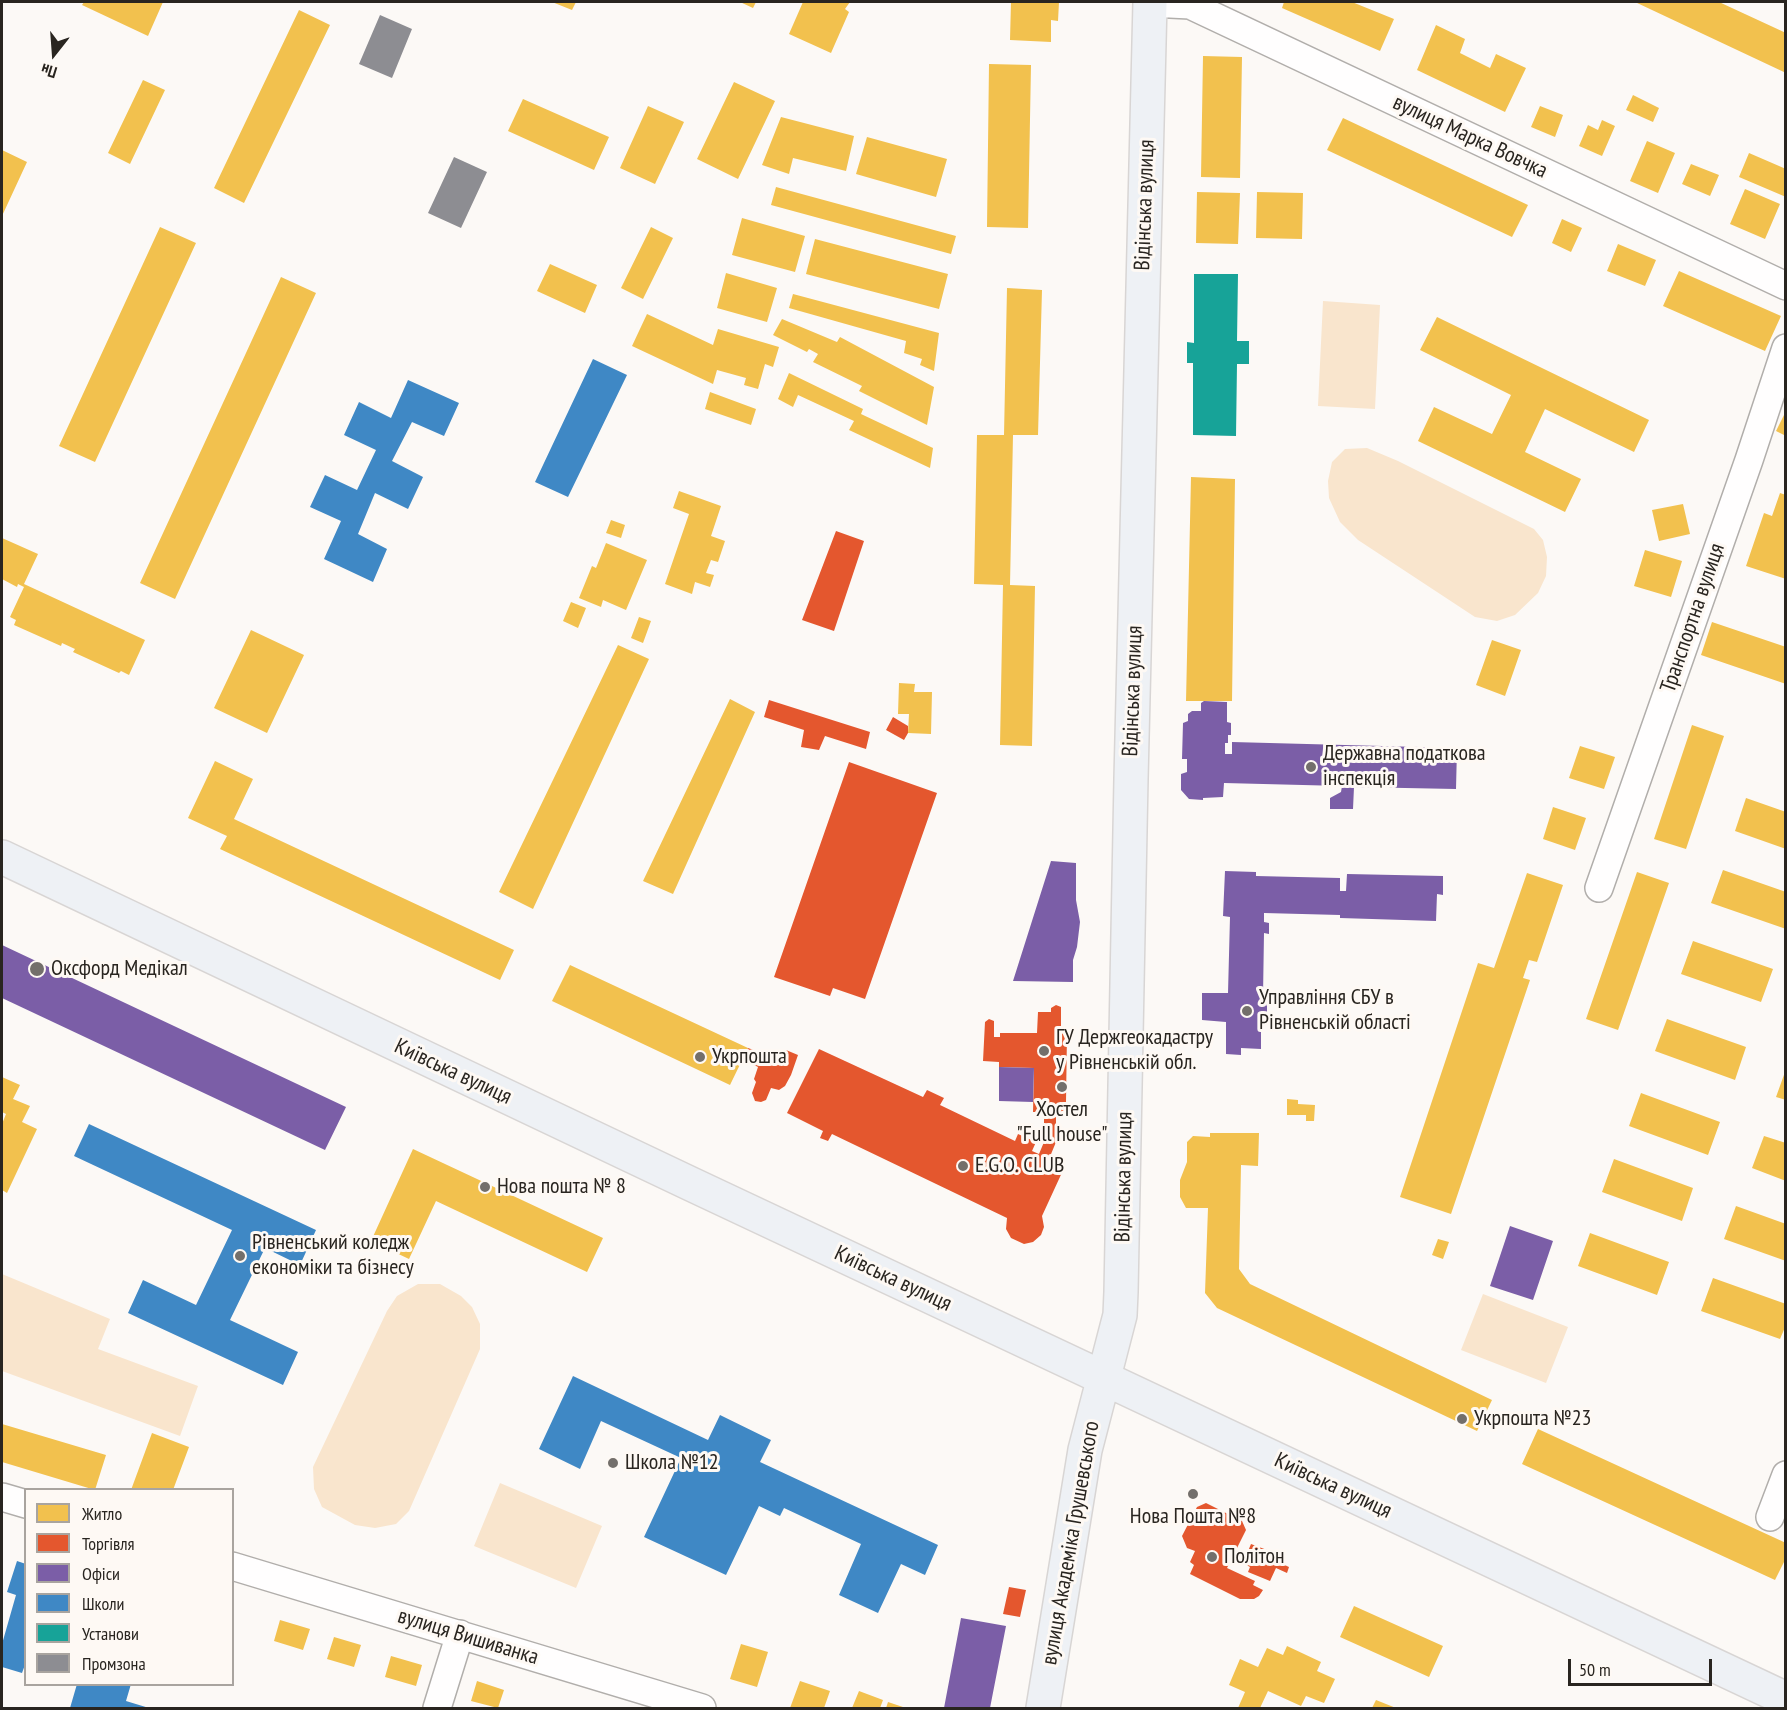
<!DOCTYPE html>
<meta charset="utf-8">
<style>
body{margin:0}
#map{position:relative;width:1787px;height:1710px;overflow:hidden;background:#fcf9f6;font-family:"PT Sans Narrow",sans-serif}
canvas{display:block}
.frame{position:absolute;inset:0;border:3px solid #292520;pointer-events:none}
.legend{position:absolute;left:24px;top:1488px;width:210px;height:198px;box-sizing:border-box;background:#fef9f4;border:2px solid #a9a49f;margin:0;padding:8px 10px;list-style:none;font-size:18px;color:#292520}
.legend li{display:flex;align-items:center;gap:12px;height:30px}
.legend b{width:30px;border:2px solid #a9a49f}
.north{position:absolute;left:24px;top:24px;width:60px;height:60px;-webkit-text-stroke:4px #fef9f4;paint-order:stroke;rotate:197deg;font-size:16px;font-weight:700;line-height:24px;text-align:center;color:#292520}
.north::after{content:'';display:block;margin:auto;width:21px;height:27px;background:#292520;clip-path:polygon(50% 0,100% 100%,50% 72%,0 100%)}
.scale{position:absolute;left:1568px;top:1659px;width:144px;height:27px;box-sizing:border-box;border:3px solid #292520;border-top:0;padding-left:8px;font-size:18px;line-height:21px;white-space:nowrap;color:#292520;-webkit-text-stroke:4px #fef9f4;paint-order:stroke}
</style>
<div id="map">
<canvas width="1787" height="1710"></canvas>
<div class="frame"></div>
<ul class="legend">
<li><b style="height:16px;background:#f2c14e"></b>Житло</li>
<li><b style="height:16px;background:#e4572e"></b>Торгівля</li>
<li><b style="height:16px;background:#7b5ea7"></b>Офіси</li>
<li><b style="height:16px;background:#3f88c5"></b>Школи</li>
<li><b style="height:16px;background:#17a398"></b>Установи</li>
<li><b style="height:16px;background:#8d8d92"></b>Промзона</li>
</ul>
<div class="north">Пн</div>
<div class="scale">50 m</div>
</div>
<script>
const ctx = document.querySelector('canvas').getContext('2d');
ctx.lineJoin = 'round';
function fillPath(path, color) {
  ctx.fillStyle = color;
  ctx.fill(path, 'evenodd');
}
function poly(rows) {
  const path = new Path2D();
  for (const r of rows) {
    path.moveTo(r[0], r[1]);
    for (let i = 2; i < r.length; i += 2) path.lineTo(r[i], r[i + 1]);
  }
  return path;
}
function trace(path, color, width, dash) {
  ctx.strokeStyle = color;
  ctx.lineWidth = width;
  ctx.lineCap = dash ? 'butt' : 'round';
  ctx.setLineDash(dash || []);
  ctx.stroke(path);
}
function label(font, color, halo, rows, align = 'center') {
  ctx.font = font + ' "PT Sans Narrow",sans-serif';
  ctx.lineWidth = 6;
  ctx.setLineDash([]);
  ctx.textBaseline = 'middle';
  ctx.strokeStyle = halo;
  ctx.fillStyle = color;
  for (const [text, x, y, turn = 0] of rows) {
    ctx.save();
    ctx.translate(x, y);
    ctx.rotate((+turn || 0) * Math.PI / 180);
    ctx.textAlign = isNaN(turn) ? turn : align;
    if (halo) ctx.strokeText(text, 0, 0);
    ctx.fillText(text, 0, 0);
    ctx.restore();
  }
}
fillPath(poly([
 [1323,301,1380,305,1375,409,1318,406],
 [1367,448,1398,461,1534,529,1543,540,1547,557,1546,576,1538,593,1515,615,1497,621,1475,617,1358,540,1340,522,1329,498,1328,481,1332,462,1345,449],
 [2,1274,110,1319,98,1349,198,1386,180,1436,2,1371],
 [418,1284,440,1284,461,1296,472,1307,480,1324,480,1349,409,1511,396,1524,375,1528,355,1525,322,1507,314,1489,313,1467,387,1311,397,1296],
 [1483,1294,1568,1327,1546,1383,1461,1350],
 [500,1483,602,1526,576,1588,474,1546]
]), '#f9e5cd');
fillPath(poly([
 [84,2,163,2,148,36,82,5],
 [552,2,576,2,572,10],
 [740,2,756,2,753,8],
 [803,2,850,2,845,9,849,12,831,53,789,34],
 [1011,2,1059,2,1058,21,1051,20,1051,42,1010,40],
 [1284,2,1352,2,1394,19,1380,51,1282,8],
 [1635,2,1719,2,1786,33,1786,73],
 [299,10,330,25,244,203,214,188],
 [1436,25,1465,39,1460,53,1490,68,1496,54,1526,68,1505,112,1417,70],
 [1203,56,1242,57,1240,178,1201,177],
 [989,64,1031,65,1028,228,987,227],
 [143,80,165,90,130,164,108,153],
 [734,82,775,101,738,179,697,159],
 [1633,95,1659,108,1653,122,1626,110],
 [523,99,609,137,594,170,508,131],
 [648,106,684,122,655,184,620,168],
 [1540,106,1563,115,1555,137,1531,127],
 [781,117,854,136,846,171,793,158,789,174,762,165],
 [1343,118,1528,205,1512,237,1327,150],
 [1602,120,1615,126,1602,156,1579,146,1588,125,1598,130],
 [867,137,947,159,936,197,856,174],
 [1647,141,1675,153,1658,193,1630,181],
 [2,150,27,162,2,216],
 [1749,153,1786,169,1786,197,1739,177],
 [1691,164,1719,175,1710,196,1682,184],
 [776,187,956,236,951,254,771,205],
 [1745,189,1780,204,1765,239,1730,224],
 [1197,192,1240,193,1238,244,1196,243],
 [1257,192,1303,193,1302,239,1256,238],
 [742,218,805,236,795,272,732,255],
 [1562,219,1582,228,1571,252,1552,243],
 [160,227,196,243,95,462,59,446],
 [651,227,673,238,643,299,621,288],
 [815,239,948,274,939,309,806,274],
 [1618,244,1656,260,1645,286,1607,271],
 [550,264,597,285,585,313,537,291],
 [1679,271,1781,316,1765,351,1663,306],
 [726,273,777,288,767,322,717,308],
 [281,277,316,293,175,599,140,583],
 [1007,288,1042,290,1038,435,1013,435,1010,585,1035,586,1032,746,1000,745,1003,585,974,584,977,435,1004,435],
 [793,294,939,333,934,371,920,365,922,359,904,353,906,341,789,308],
 [647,314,713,345,718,329,779,347,773,367,765,364,758,389,744,385,746,378,717,370,713,384,632,346],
 [1437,317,1649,420,1634,452,1545,409,1525,452,1581,479,1565,512,1418,441,1434,407,1492,434,1511,395,1420,350],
 [782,319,837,342,840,337,934,387,927,425,859,391,862,386,813,362,818,354,809,349,807,352,773,335],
 [789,373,863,409,861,414,933,448,930,468,849,430,854,421,798,395,793,407,778,399],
 [710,392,756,409,751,425,705,409],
 [1786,411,1786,436,1776,431],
 [1191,477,1235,479,1232,701,1186,701],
 [679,491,721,506,711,536,725,541,718,562,711,560,706,573,714,575,710,587,695,582,692,594,665,584,689,514,673,508],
 [1780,493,1786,495,1786,579,1746,566,1764,513,1772,516],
 [1683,504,1690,534,1659,541,1652,510],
 [611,520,625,525,621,538,606,533],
 [2,538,38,554,24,584,145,640,129,675,121,671,119,673,73,652,75,649,62,643,61,646,14,625,16,620,10,617,24,587,18,584,17,587,2,579],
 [606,543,647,560,626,610,603,600,601,607,579,598,592,566,596,568],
 [1645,550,1682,561,1671,597,1634,586],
 [571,602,586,608,578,628,563,621],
 [639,617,651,621,643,643,631,638],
 [1712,622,1786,647,1786,684,1701,655],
 [251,630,304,655,267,733,214,708],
 [1492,640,1521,650,1505,696,1476,685],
 [618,645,649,659,533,909,499,892],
 [899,683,915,684,914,692,932,692,931,734,908,733,909,714,898,714],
 [730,699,755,712,673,894,643,881],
 [1692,725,1724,736,1686,849,1654,839],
 [1580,746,1615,757,1604,789,1569,778],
 [215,761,253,779,234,819,514,950,500,980,220,849,227,836,188,818],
 [1746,798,1786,812,1786,849,1735,831],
 [1553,807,1586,818,1575,850,1543,839],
 [1723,870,1786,892,1786,929,1711,903],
 [1637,872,1669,883,1618,1030,1586,1019],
 [1527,873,1563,885,1537,962,1529,960,1523,978,1530,980,1451,1214,1400,1197,1478,963,1494,968],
 [1693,941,1773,969,1761,1002,1681,974],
 [570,965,748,1048,730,1085,552,1001],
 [1667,1019,1746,1047,1735,1080,1655,1051],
 [1785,1072,1786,1072,1786,1100,1776,1097],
 [2,1077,20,1085,13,1099,30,1106,22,1122,37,1129,7,1193,2,1190,2,1124,6,1114,2,1112],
 [1641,1093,1720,1122,1708,1155,1629,1126],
 [1287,1099,1298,1100,1298,1104,1315,1105,1314,1121,1306,1121,1306,1115,1287,1115],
 [1210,1133,1259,1133,1258,1166,1241,1165,1239,1269,1250,1284,1492,1400,1477,1431,1217,1308,1205,1293,1208,1208,1186,1208,1180,1197,1180,1180,1187,1162,1187,1142,1193,1136,1210,1137],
 [1764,1136,1786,1143,1786,1181,1752,1168],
 [413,1149,603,1238,587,1272,436,1201,409,1259,371,1241],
 [1614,1159,1693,1188,1682,1221,1602,1192],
 [1736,1206,1786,1224,1786,1261,1724,1239],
 [1590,1233,1669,1262,1657,1295,1578,1266],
 [1438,1239,1449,1242,1443,1259,1432,1255],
 [1713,1278,1786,1304,1786,1325,1780,1339,1701,1311],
 [2,1424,106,1455,95,1490,2,1462],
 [1538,1429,1786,1543,1786,1558,1775,1580,1522,1464],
 [152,1433,189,1447,173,1490,131,1490],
 [1354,1606,1443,1646,1429,1677,1340,1637],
 [280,1620,310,1629,303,1650,274,1641],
 [334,1637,361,1645,354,1667,327,1659],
 [741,1644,768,1652,757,1687,730,1679],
 [1287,1646,1321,1662,1317,1671,1335,1679,1324,1703,1306,1696,1301,1706,1268,1691,1260,1708,1238,1708,1245,1692,1229,1685,1240,1659,1258,1667,1267,1648,1283,1655],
 [391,1656,422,1665,416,1686,385,1677],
 [477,1681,504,1690,498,1708,471,1701],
 [800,1681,830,1691,824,1708,790,1708],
 [859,1691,883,1700,880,1708,852,1708],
 [1376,1700,1396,1708,1372,1708],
 [888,1702,906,1708,886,1708]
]), '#f2c14e');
fillPath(poly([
 [836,531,864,541,834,631,802,620],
 [769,700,870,732,866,749,825,736,819,750,801,747,804,730,764,717],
 [893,717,908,726,908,733,904,740,886,730],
 [849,762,937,793,865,999,833,988,830,996,774,977],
 [1056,1005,1061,1007,1061,1033,1067,1033,1066,1102,1072,1103,1075,1108,1072,1113,1056,1113,1056,1142,1049,1159,1065,1166,1042,1216,1044,1227,1041,1235,1033,1242,1024,1244,1011,1238,1006,1229,1007,1218,832,1134,828,1141,820,1138,823,1131,787,1113,819,1049,923,1097,927,1090,944,1098,940,1105,1015,1141,1018,1134,1036,1142,1032,1151,1039,1154,1044,1142,1044,1112,1033,1112,1034,1068,999,1067,999,1062,983,1061,985,1022,989,1019,994,1021,994,1037,1000,1037,1000,1033,1037,1033,1038,1012,1051,1012,1051,1008],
 [748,1048,779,1059,786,1050,798,1055,791,1075,785,1086,779,1090,771,1088,766,1100,761,1102,755,1101,752,1093,756,1082,754,1079,758,1067,743,1059],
 [1206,1503,1242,1521,1246,1530,1227,1568,1255,1581,1253,1585,1263,1590,1259,1596,1254,1599,1240,1599,1190,1574,1194,1565,1190,1562,1195,1551,1187,1548,1182,1536,1197,1507],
 [1251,1544,1267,1550,1265,1556,1289,1567,1287,1573,1276,1568,1270,1581,1248,1572,1250,1567,1243,1563],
 [1009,1587,1026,1590,1020,1617,1003,1614]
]), '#e4572e');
fillPath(poly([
 [1204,701,1227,702,1227,722,1231,723,1231,735,1228,735,1228,743,1225,743,1225,754,1232,754,1232,742,1457,748,1456,789,1354,787,1353,809,1330,809,1330,798,1341,792,1342,786,1224,783,1223,797,1203,798,1203,800,1189,799,1181,790,1181,774,1187,772,1187,759,1182,759,1183,723,1188,721,1188,714,1192,711,1201,711,1201,703],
 [1051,861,1076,863,1076,900,1080,922,1077,947,1073,960,1073,982,1013,981],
 [1225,871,1256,872,1256,876,1340,878,1340,891,1346,891,1347,874,1443,876,1443,895,1437,894,1436,921,1340,918,1340,915,1264,913,1264,922,1269,923,1269,934,1264,933,1263,996,1267,997,1267,1022,1261,1022,1261,1049,1241,1048,1241,1055,1226,1054,1226,1022,1202,1020,1202,993,1228,993,1230,917,1223,916],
 [2,945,346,1107,325,1150,2,998],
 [999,1067,1034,1068,1033,1102,999,1101],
 [1510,1226,1553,1241,1533,1300,1490,1286],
 [961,1618,1006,1626,990,1708,944,1708]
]), '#7b5ea7');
fillPath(poly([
 [593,359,627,375,568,497,535,482],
 [408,380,459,403,444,436,412,422,392,461,423,477,408,509,375,493,358,534,387,549,373,582,324,559,341,521,310,507,325,475,357,490,376,450,344,435,359,402,391,418],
 [89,1124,316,1230,300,1265,265,1248,230,1320,298,1352,283,1385,128,1313,143,1280,196,1305,232,1230,74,1156],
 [573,1376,708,1440,720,1415,771,1440,760,1462,938,1545,925,1575,901,1564,878,1613,839,1595,861,1544,784,1508,780,1516,759,1506,726,1575,644,1537,681,1458,601,1421,580,1469,539,1449],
 [17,1561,26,1564,26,1662,22,1673,2,1667,2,1644,16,1595,7,1592],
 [77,1684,131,1684,126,1701,149,1708,70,1708]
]), '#3f88c5');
fillPath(poly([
 [1194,274,1238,274,1237,341,1249,341,1249,364,1237,364,1236,436,1193,435,1193,363,1187,363,1187,342,1194,343]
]), '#17a398');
fillPath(poly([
 [380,15,412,29,392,78,359,64],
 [454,157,487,172,461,228,428,213]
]), '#8d8d92');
const minor = poly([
 [1150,3,1190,5,1786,286],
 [1599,888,1749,460,1786,348],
 [2,1497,26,1504],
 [1770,1517,1786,1475],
 [232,1566,702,1708],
 [437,1708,460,1634]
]);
const major = poly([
 [2,857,691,1184,1786,1699],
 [1043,1708,1085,1450,1120,1315,1121,1292,1131,779,1150,2]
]);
trace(minor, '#b1aeab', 30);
trace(major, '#d8d5d4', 36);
trace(minor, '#fffefe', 27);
trace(major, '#eef1f5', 33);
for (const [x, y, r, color] of [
 [1311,767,6,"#736f6b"],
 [37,969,8,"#736f6b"],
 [1247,1011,6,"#736f6b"],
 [1044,1051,6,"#736f6b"],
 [700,1057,6,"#736f6b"],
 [1062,1087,6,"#736f6b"],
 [963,1166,6,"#736f6b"],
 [485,1187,6,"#736f6b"],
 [240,1256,6,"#736f6b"],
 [1462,1419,6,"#736f6b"],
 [613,1463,6,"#736f6b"],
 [1193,1494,6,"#736f6b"],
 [1212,1557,6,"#736f6b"]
]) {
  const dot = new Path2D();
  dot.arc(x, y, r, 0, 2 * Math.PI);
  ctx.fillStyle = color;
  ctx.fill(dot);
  trace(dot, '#fef9f4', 2);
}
label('22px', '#292520', '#fef9f4', [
 ["вулиця Марка Вовчка",1470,137,25],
 ["Відінська вулиця",1145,205,-88],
 ["Транспортна вулиця",1693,618,-71],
 ["Відінська вулиця",1133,691,-88],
 ["Київська вулиця",453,1072,25],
 ["Відінська вулиця",1124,1177,-89],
 ["Київська вулиця",893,1279,25],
 ["Київська вулиця",1333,1486,25],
 ["вулиця Академіка Грушевського",1071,1543,-80],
 ["вулиця Вишиванка",468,1637,17]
]);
label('22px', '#292520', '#fef9f4', [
 ["Державна податкова",1323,754],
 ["інспекція",1323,779],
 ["Оксфорд Медікал",51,969],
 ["Управління СБУ в",1259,998],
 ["Рівненській області",1259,1023],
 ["ГУ Держгеокадастру",1056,1038],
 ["у Рівненській обл.",1056,1063],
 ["Укрпошта",712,1057],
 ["Хостел",1062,1110,"center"],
 ["\"Full house\"",1062,1135,"center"],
 ["E.G.O. CLUB",975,1166],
 ["Нова пошта № 8",497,1187],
 ["Рівненський коледж",252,1243],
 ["економіки та бізнесу",252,1268],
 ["Укрпошта №23",1474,1419],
 ["Школа №12",625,1463],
 ["Нова Пошта №8",1193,1517,"center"],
 ["Політон",1224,1557]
], 'left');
</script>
